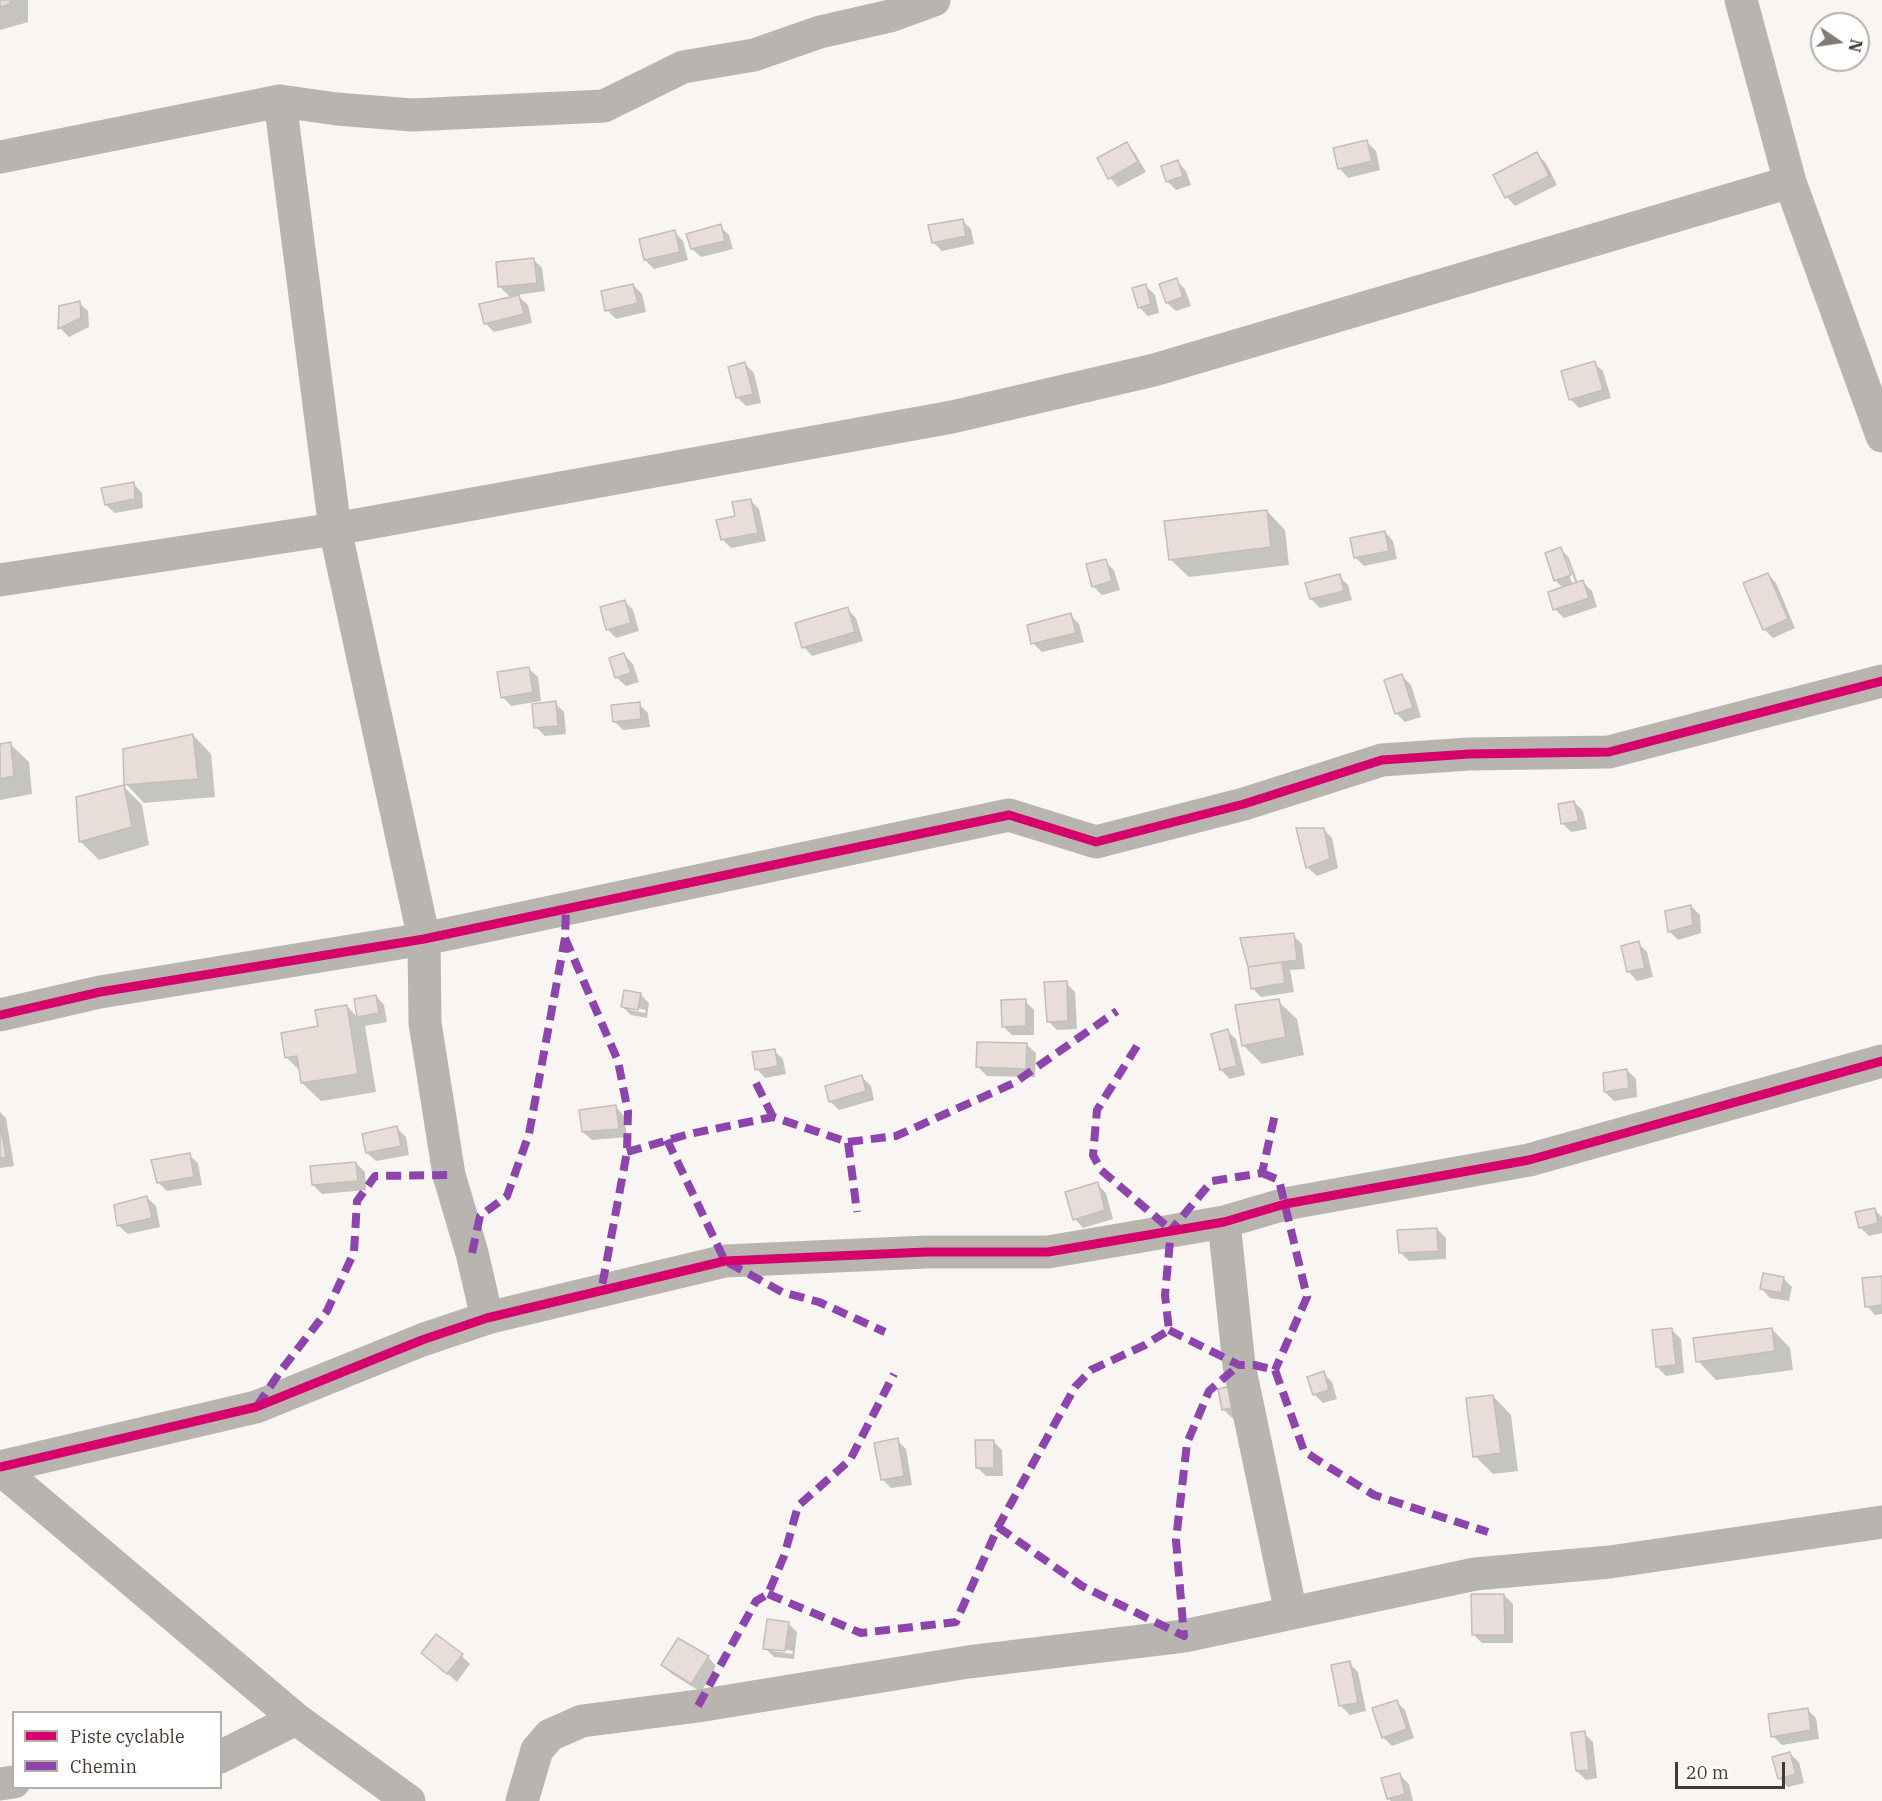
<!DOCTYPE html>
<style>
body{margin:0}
#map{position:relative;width:1882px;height:1801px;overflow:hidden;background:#f8f5f2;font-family:"IBM Plex Serif",serif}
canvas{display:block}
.legend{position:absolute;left:12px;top:1711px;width:210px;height:78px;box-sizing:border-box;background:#fff;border:2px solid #b5afab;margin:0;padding:8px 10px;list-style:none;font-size:18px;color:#45382e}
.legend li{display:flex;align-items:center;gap:12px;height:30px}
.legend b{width:30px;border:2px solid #b5afab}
.north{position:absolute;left:1810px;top:12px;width:60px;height:60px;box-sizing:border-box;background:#fff;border:2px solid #b5afab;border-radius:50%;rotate:103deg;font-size:16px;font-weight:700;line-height:24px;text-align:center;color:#45382e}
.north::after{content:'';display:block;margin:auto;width:21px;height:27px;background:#847a73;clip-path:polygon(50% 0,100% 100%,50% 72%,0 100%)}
.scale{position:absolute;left:1675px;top:1762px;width:110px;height:27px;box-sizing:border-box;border:3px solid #45382e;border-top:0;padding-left:8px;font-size:18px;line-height:21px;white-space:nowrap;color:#45382e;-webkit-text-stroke:4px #fff;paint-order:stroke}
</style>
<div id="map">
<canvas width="1882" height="1801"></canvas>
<ul class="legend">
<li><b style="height:8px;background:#d6006c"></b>Piste cyclable</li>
<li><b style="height:8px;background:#8e44ad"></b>Chemin</li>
</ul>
<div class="north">N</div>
<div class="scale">20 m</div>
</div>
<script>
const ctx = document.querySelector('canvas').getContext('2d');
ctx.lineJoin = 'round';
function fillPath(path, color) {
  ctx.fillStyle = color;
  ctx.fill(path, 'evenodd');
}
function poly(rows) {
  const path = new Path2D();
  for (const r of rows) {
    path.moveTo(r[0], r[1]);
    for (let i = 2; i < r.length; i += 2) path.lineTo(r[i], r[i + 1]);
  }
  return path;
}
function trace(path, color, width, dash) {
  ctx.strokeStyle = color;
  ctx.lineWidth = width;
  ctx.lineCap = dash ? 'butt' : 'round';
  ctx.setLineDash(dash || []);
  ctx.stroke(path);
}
fillPath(poly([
 [0,0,28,0,28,22,0,30],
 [1367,142,1376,151,1380,170,1348,178,1340,169,1335,149],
 [1127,144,1135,153,1146,172,1118,187,1110,178],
 [1537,154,1546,163,1557,185,1515,206,1507,197],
 [1178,162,1186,171,1191,185,1176,190,1167,181],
 [962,220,971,229,974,244,942,251,933,242],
 [720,226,729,235,733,249,701,257,692,249],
 [674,232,683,241,688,260,654,269,645,260],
 [533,259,542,268,545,291,517,295,528,305,532,323,494,332,485,323,517,297,509,296,500,287],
 [1176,280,1185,289,1191,306,1176,311,1167,303],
 [633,285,642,294,646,312,616,319,607,310],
 [1146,286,1155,295,1159,313,1148,316,1139,307],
 [79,303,88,311,89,327,69,337,60,328,61,307],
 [1594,363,1603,371,1611,398,1579,408,1570,399],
 [745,364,754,373,761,403,746,406,737,397],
 [134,484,142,493,143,508,115,513,106,505],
 [750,500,759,509,766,541,731,548,722,539],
 [1267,511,1285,530,1289,565,1189,577,1170,559],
 [1385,532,1393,541,1397,559,1364,566,1355,557],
 [1561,549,1569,558,1578,583,1583,582,1592,591,1597,607,1564,618,1555,609,1563,588,1556,581,1547,554],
 [1563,558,1566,558,1575,582,1572,583],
 [1105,561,1114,570,1120,590,1102,595,1093,586],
 [1768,574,1776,583,1795,628,1773,638,1764,629],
 [1339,576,1348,585,1352,600,1320,608,1311,599],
 [624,601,633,610,639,631,616,638,607,629],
 [847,609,856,618,863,641,812,656,804,647],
 [1070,615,1079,624,1084,642,1042,652,1033,643],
 [624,655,633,664,639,682,626,686,617,678,611,659],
 [529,669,538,677,541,701,511,706,503,697],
 [1402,676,1411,685,1421,717,1405,722,1396,713],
 [555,703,564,712,566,734,545,736,536,727],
 [639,704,648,713,650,727,623,730,614,721],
 [193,735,211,754,215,797,144,803,126,784],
 [10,744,29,762,32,794,0,800,0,745],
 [124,787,142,805,149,845,99,860,80,841],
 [1574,802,1583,811,1587,829,1571,832,1562,823],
 [1323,829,1332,838,1338,868,1317,876,1308,868,1298,830],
 [1691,906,1700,915,1701,933,1678,940,1670,932,1667,913],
 [1293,935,1302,944,1305,969,1290,970,1294,992,1261,997,1252,988,1242,939],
 [1638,943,1647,952,1653,977,1637,981,1629,972,1623,947],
 [1066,983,1075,992,1077,1029,1057,1030,1048,1021],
 [640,994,649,1003,647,1018,631,1015,622,1006],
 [630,1007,646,1010,645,1013,630,1010],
 [376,996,384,1005,387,1022,365,1026,376,1092,321,1101,302,1083,301,1072,286,1057,347,1006,359,1019,356,1000],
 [1025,1001,1034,1010,1034,1035,1012,1035,1003,1026],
 [1278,1001,1297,1019,1304,1055,1262,1064,1243,1045],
 [1227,1031,1236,1039,1245,1075,1230,1079,1221,1070,1213,1035],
 [1027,1045,1036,1053,1035,1077,987,1076,978,1067],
 [774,1051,783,1059,786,1074,765,1078,757,1069],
 [1627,1070,1636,1079,1637,1097,1614,1101,1605,1092,1605,1074],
 [862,1077,871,1086,874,1100,839,1110,830,1101],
 [616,1107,624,1116,627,1137,592,1140,583,1132],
 [0,1112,6,1118,14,1166,0,1168],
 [397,1128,406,1137,409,1155,376,1161,367,1153],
 [189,1155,198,1163,202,1185,167,1191,158,1182],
 [356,1163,365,1172,366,1190,322,1194,313,1185],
 [1097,1184,1106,1193,1113,1219,1083,1228,1075,1219],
 [147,1198,156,1206,160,1227,128,1234,119,1226],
 [1874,1209,1882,1217,1882,1233,1869,1236,1860,1227],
 [1437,1229,1446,1238,1446,1259,1409,1261,1400,1252],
 [1783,1278,1792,1287,1789,1301,1770,1298,1762,1289],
 [1882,1278,1882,1314,1875,1315,1867,1306],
 [1772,1329,1790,1348,1793,1370,1716,1380,1698,1361],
 [1672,1330,1681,1339,1684,1373,1666,1376,1657,1367],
 [1323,1373,1332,1382,1337,1399,1323,1403,1314,1394],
 [1493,1396,1511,1415,1518,1471,1493,1474,1475,1456],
 [1250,1406,1251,1414,1232,1418,1223,1409],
 [897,1440,906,1449,912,1485,891,1488,882,1479],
 [993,1441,1002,1450,1003,1476,986,1476,977,1467],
 [1504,1595,1513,1604,1513,1643,1482,1643,1473,1634],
 [788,1623,797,1632,794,1659,774,1657,765,1648],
 [773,1648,793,1651,792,1654,773,1651],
 [423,1653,462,1656,470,1664,457,1682],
 [708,1657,716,1666,701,1692,672,1674,663,1665],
 [1349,1663,1358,1672,1366,1711,1350,1715,1341,1706],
 [1396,1701,1405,1710,1414,1738,1392,1746,1383,1737],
 [1807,1709,1816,1718,1819,1739,1782,1745,1773,1736],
 [1584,1733,1593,1742,1597,1778,1586,1780,1577,1771],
 [1790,1754,1799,1762,1804,1783,1788,1787,1779,1778],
 [1400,1775,1409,1784,1413,1801,1391,1801,1388,1799]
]), '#0003');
const building = poly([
 [0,0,10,0,10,4,0,7,0,0],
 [1367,140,1372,161,1338,169,1333,148,1367,140],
 [1127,142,1138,162,1108,179,1097,158,1127,142],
 [1537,152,1549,176,1505,198,1493,175,1537,152],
 [1178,160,1183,176,1166,182,1161,166,1178,160],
 [963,219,966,236,932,243,928,225,963,219],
 [721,224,725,241,691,249,686,234,721,224],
 [675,230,680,252,644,260,639,239,675,230],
 [534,258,537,283,498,287,496,262,534,258],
 [1177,278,1183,297,1166,303,1159,284,1177,278],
 [633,284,638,303,605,311,601,291,633,284],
 [1146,284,1151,304,1138,308,1132,288,1146,284],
 [519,295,524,314,484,324,479,304,519,295],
 [80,301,81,318,58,329,59,306,80,301],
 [1595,361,1603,390,1569,400,1561,371,1595,361],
 [745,362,753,394,736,398,728,367,745,362],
 [134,482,135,499,105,505,101,488,134,482],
 [751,499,758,533,721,540,716,520,735,516,732,502,751,499],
 [1267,510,1271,547,1169,560,1164,521,1267,510],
 [1385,531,1389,551,1354,558,1350,538,1385,531],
 [1561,547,1571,575,1554,581,1545,553,1561,547],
 [1106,559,1112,581,1092,587,1086,564,1106,559],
 [1768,573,1788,619,1763,630,1743,583,1768,573],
 [1340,574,1344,591,1310,599,1305,583,1340,574],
 [1583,580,1589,598,1553,610,1548,592,1583,580],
 [625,600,631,623,606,630,600,607,625,600],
 [848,607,855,632,802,648,795,623,848,607],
 [1071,613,1076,633,1031,644,1027,625,1071,613],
 [624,653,631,673,615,678,609,658,624,653],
 [529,667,533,692,501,698,497,672,529,667],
 [1402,674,1413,708,1395,714,1384,680,1402,674],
 [556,701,558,726,534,728,532,704,556,701],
 [640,702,641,719,613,722,611,705,640,702],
 [193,734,198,779,124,785,123,749,193,734],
 [11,742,14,776,0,779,0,744,11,742],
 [124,785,132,827,79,842,76,797,124,785],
 [1574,801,1579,821,1561,824,1558,804,1574,801],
 [1296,828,1324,828,1330,859,1306,868,1296,828],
 [1691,905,1693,925,1668,932,1665,911,1691,905],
 [1294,933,1297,960,1248,967,1240,938,1294,933],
 [1639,941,1645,968,1627,972,1621,946,1639,941],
 [1282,962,1285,983,1251,989,1248,967,1282,962],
 [1067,981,1068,1021,1047,1022,1044,982,1067,981],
 [624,990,641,993,638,1010,621,1007,624,990],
 [376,995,379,1013,357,1017,354,999,376,995],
 [1026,999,1026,1026,1002,1027,1001,1000,1026,999],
 [1279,999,1286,1037,1242,1046,1235,1005,1279,999],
 [347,1005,358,1074,301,1083,297,1056,285,1058,281,1033,318,1026,315,1010,347,1005],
 [1228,1029,1237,1066,1220,1070,1211,1034,1228,1029],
 [977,1042,1027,1043,1026,1069,976,1067,977,1042],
 [775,1049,778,1066,755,1070,752,1052,775,1049],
 [1627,1069,1629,1088,1604,1092,1603,1073,1627,1069],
 [862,1075,866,1091,829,1102,825,1086,862,1075],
 [616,1105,619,1129,582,1132,579,1110,616,1105],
 [0,1123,6,1157,0,1158,0,1123],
 [397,1126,401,1146,366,1153,362,1134,397,1126],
 [190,1153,194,1177,157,1183,151,1160,190,1153],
 [356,1162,358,1181,312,1185,310,1166,356,1162],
 [1098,1182,1105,1210,1073,1220,1065,1192,1098,1182],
 [147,1196,152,1218,117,1226,114,1205,147,1196],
 [1875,1208,1878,1223,1859,1228,1855,1212,1875,1208],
 [1437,1228,1438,1251,1399,1253,1397,1230,1437,1228],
 [1763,1273,1784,1277,1781,1293,1760,1289,1763,1273],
 [1882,1276,1882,1305,1865,1307,1862,1278,1882,1276],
 [1672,1328,1676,1365,1656,1367,1652,1330,1672,1328],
 [1772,1328,1775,1351,1696,1362,1693,1338,1772,1328],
 [1324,1371,1329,1390,1313,1395,1307,1377,1324,1371],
 [1239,1384,1243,1405,1222,1410,1218,1389,1239,1384],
 [1493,1395,1501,1453,1473,1457,1466,1398,1493,1395],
 [898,1438,904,1476,881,1480,874,1443,898,1438],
 [975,1440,994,1440,994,1468,976,1468,975,1440],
 [1471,1594,1504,1594,1505,1635,1472,1635,1471,1594],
 [767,1619,789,1622,785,1651,763,1649,767,1619],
 [436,1634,463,1654,447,1674,421,1653,436,1634],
 [678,1638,709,1656,691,1684,661,1665,678,1638],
 [1350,1661,1358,1703,1339,1706,1331,1665,1350,1661],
 [1397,1700,1407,1729,1382,1738,1372,1708,1397,1700],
 [1808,1708,1811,1730,1771,1737,1768,1714,1808,1708],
 [1585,1731,1589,1770,1576,1771,1571,1733,1585,1731],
 [1790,1752,1796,1774,1778,1779,1772,1757,1790,1752],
 [1400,1773,1405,1794,1387,1799,1381,1778,1400,1773]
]);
fillPath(building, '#e8ddd8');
trace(building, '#c5bdb9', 1.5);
trace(poly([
 [1741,0,1790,182,1882,436],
 [280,101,335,529,424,939,425,1023,449,1175,472,1253,487,1318],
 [0,157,280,101,337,109,412,115,604,106,683,67,754,55,820,32,890,16,934,0],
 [0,580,335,529,952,417,1154,370,1790,182],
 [0,1015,100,992,424,939,1009,815,1096,842,1244,804,1382,760,1469,754,1609,752,1882,681],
 [1224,1222,1239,1365,1291,1613],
 [0,1467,256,1407,422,1340,487,1318,725,1261,926,1252,1048,1252,1224,1222,1285,1204,1529,1160,1882,1061],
 [0,1469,296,1719,409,1801],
 [220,1757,296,1719],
 [0,1784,14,1782],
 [522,1801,537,1750,550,1735,582,1721,698,1706,968,1662,1184,1636,1475,1574,1610,1562,1882,1522]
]), '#b8b5b1', 33);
trace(poly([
 [565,938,618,1061,628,1112,627,1152,601,1292],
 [1137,1046,1097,1110,1093,1155,1101,1170,1171,1230],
 [756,1083,773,1117],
 [667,1140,725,1261,782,1292,819,1302,885,1332],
 [848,1142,896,1136,1014,1083,1117,1011],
 [627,1152,689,1134,773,1117,848,1142,857,1212],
 [1262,1173,1279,1180,1307,1297,1275,1370],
 [472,1253,480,1216,507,1196,529,1134,565,938,566,909],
 [1169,1330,1239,1365,1254,1365,1275,1370,1304,1451,1319,1461,1374,1495,1488,1532],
 [257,1406,282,1369,327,1311,354,1252,357,1201,375,1176,449,1175],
 [998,1527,1082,1586,1184,1636,1176,1540,1187,1443,1209,1391,1239,1365],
 [768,1594,861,1633,956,1622,998,1527,1075,1387,1091,1370,1145,1345,1169,1330,1165,1295,1171,1230,1212,1181,1262,1173,1275,1114],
 [698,1706,756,1601,768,1594,784,1556,798,1506,850,1460,894,1374]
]), '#8e44ad', 8, [15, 8]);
trace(poly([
 [0,1015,100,992,424,939,1009,815,1096,842,1244,804,1382,760,1469,754,1609,752,1882,681],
 [0,1467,256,1407,422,1340,487,1318,725,1261,926,1252,1048,1252,1224,1222,1285,1204,1529,1160,1882,1061]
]), '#d6006c', 9);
</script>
